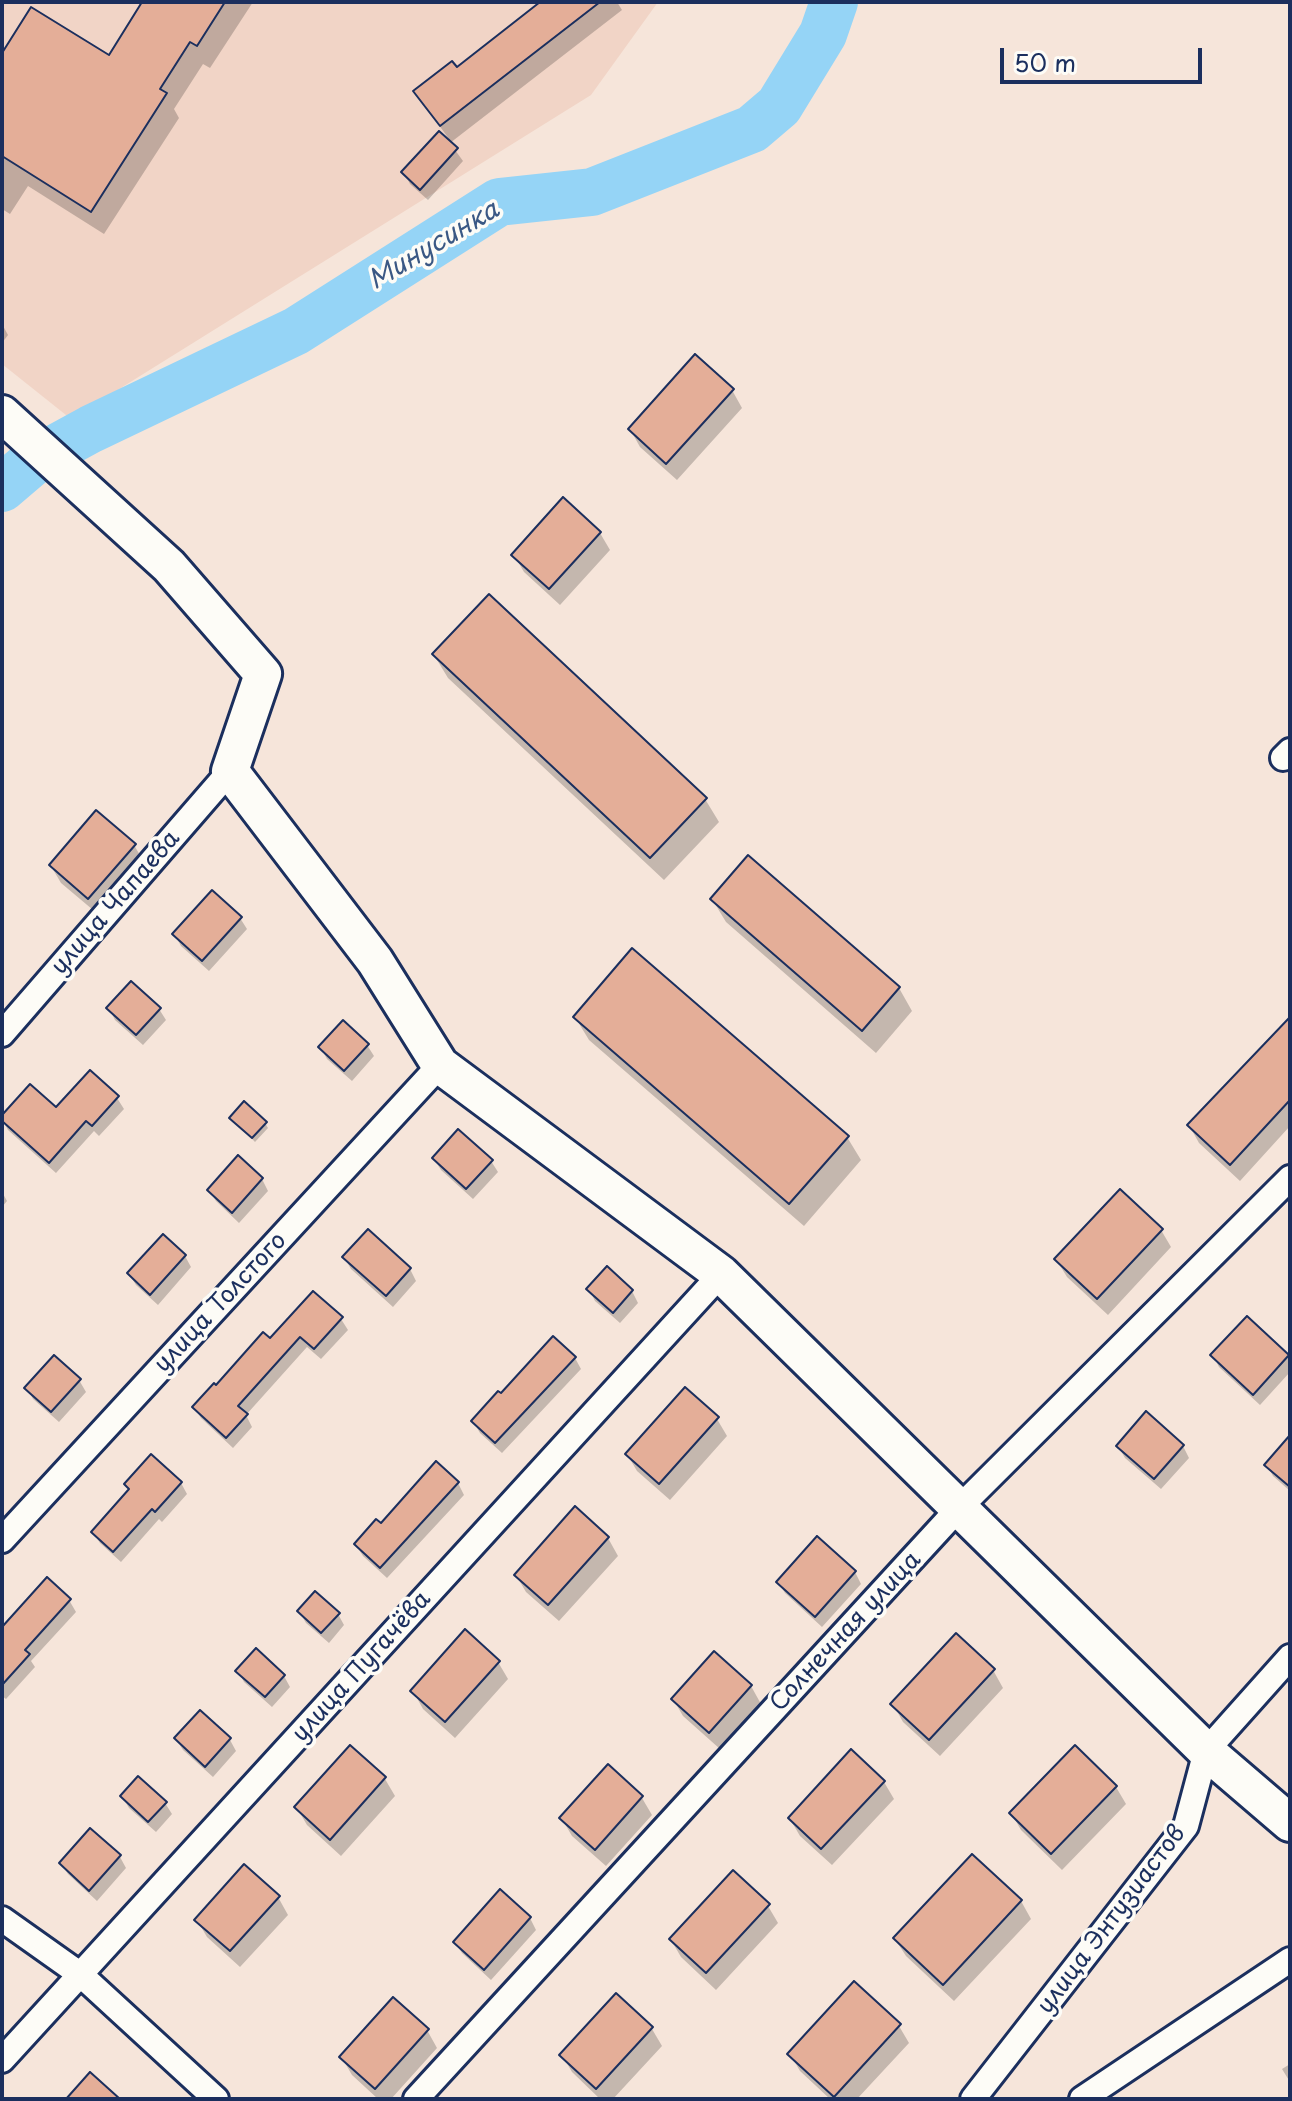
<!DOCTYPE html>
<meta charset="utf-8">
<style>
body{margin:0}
#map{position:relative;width:1292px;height:2101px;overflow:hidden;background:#f6e5da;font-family:"Playpen Sans",sans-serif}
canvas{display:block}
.frame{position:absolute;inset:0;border:4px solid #1b2f5e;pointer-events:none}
.scale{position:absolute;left:1000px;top:48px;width:202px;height:36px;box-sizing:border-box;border:4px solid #1b2f5e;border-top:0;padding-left:10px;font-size:24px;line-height:28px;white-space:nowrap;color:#1b2f5e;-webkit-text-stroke:6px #fdfcf7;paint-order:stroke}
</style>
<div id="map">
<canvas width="1292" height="2101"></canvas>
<div class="frame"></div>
<div class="scale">50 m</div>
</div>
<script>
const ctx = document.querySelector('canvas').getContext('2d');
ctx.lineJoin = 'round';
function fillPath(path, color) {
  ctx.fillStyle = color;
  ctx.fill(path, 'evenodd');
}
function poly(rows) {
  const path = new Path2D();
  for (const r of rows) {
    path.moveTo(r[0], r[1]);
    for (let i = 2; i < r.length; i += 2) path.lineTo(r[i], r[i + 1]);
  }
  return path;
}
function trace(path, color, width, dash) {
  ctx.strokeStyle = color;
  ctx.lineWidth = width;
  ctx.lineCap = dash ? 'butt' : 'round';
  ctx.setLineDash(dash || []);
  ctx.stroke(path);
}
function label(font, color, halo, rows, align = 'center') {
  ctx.font = font + ' "Playpen Sans",sans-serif';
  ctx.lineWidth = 7;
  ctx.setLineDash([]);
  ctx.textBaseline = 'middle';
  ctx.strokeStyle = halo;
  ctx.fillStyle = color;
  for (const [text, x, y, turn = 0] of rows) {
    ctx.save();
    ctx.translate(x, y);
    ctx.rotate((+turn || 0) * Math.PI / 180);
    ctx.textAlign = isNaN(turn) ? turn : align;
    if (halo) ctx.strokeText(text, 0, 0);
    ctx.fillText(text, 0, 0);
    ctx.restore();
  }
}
fillPath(poly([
 [2,2,658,2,591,95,71,419,2,364]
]), '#f1d4c6');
fillPath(poly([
 [145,2,253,2,210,68,203,64,174,109,179,118,104,234,28,186,10,214,2,209,2,56,109,57],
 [543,2,617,2,622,10,450,143,463,161,428,200,410,184,404,172,449,139,415,92,456,69],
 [2,324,8,335,2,343],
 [732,390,742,408,677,480,640,447,630,429],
 [600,533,610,550,560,605,524,572,514,555],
 [434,655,705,799,719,822,664,880,448,678],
 [134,845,144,862,99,915,61,883,51,866],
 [712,899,899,988,912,1011,876,1053,726,922],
 [240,918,247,929,209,971,181,946,175,935],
 [109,1008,159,1009,166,1020,143,1045,115,1020],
 [575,1017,847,1137,861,1160,804,1226,589,1040],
 [1290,1019,1290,1126,1240,1181,1199,1143,1189,1125],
 [367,1045,374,1056,352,1081,327,1059,321,1048],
 [117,1098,124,1109,99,1136,94,1131,56,1173,8,1130,2,1119],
 [232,1118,265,1123,268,1128,255,1142],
 [434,1159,491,1161,498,1172,473,1199,441,1170],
 [262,1179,268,1191,239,1223,216,1201,209,1190],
 [2,1192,7,1201,2,1207],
 [1161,1230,1171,1247,1108,1315,1067,1277,1056,1259],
 [368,1231,410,1269,416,1281,393,1307,351,1269,344,1257],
 [185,1256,191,1267,158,1305,136,1285,129,1274],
 [589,1289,632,1291,638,1303,620,1323,595,1301],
 [341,1319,348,1330,321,1359,307,1347,246,1415,252,1427,233,1448,201,1418,194,1407,270,1341],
 [1213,1355,1288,1356,1290,1372,1260,1405,1219,1367],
 [575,1358,581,1369,502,1453,480,1433,473,1421,501,1396],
 [79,1380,86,1392,59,1422,33,1399,27,1388],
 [717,1419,727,1436,670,1500,637,1471,627,1454],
 [1118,1446,1183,1446,1189,1458,1161,1489,1125,1458],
 [1290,1450,1290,1491,1273,1476,1267,1465],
 [181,1483,187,1494,162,1522,159,1519,121,1562,100,1543,93,1532,130,1491,126,1484],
 [458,1483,464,1495,387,1578,363,1556,356,1545,381,1526],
 [608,1538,618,1556,559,1621,526,1592,516,1575],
 [855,1572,861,1584,822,1627,785,1593,778,1582],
 [69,1600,76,1612,31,1661,35,1667,6,1699,2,1696,2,1630],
 [299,1611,338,1614,344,1625,329,1643,306,1623],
 [498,1662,508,1679,455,1738,423,1709,413,1691],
 [993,1670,1003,1688,940,1756,903,1722,893,1704],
 [238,1671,284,1676,290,1687,272,1707,244,1682],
 [751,1686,761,1704,720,1749,683,1716,673,1699],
 [200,1712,230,1740,236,1751,213,1777,183,1750,176,1739],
 [351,1748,385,1779,395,1796,341,1856,307,1825,297,1808],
 [608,1767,642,1798,652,1815,606,1866,572,1836,562,1819],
 [884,1782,894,1799,832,1865,800,1836,790,1819],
 [1116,1787,1126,1804,1062,1870,1021,1830,1011,1813],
 [122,1796,165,1803,172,1814,156,1832,129,1808],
 [90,1830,120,1857,126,1868,97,1901,68,1874,61,1863],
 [278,1897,288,1915,240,1967,207,1937,197,1920],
 [1021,1901,1031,1919,954,2001,906,1956,895,1939],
 [768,1906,778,1923,716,1990,681,1957,671,1940],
 [530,1918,536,1930,491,1980,462,1953,455,1942],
 [616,1996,652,2029,662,2046,613,2099,600,2099,572,2072,562,2055],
 [899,2026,909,2043,857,2099,830,2099,800,2071,790,2054],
 [427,2030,437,2048,391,2099,378,2099,352,2075,342,2058],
 [1290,2064,1290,2082,1282,2069]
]), '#0003');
trace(poly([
 [2,488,36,459,91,429,296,331,499,202,592,192,752,129,779,106,823,34,834,2]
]), '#95d4f6', 48);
const building = poly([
 [142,2,225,2,197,46,190,42,160,89,167,93,91,212,2,156,2,53,31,7,109,55,142,2],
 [540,2,600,2,440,126,413,91,452,61,457,67,540,2],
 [439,131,458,148,420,190,401,172,439,131],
 [695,354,734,389,666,464,628,429,695,354],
 [563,497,601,532,549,589,511,555,563,497],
 [489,594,707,798,650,858,432,654,489,594],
 [96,810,136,844,88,899,49,865,96,810],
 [748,855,900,987,862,1031,710,899,748,855],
 [212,890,242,917,202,961,172,934,212,890],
 [632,948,849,1136,789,1204,573,1017,632,948],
 [131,981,161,1008,136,1035,106,1008,131,981],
 [1290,1017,1290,1100,1230,1165,1187,1125,1290,1017],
 [343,1020,369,1044,344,1071,318,1047,343,1020],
 [90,1070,119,1096,92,1126,86,1121,49,1163,2,1121,2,1115,30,1084,56,1107,90,1070],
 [244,1101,267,1122,252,1138,229,1118,244,1101],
 [458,1129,493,1160,466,1189,432,1158,458,1129],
 [238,1155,263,1178,232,1213,207,1190,238,1155],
 [1120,1189,1163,1229,1097,1299,1054,1259,1120,1189],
 [368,1229,411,1268,386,1296,342,1257,368,1229],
 [163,1234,186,1255,150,1295,127,1273,163,1234],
 [607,1266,633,1290,613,1313,586,1289,607,1266],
 [313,1291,343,1317,314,1349,300,1337,238,1406,248,1414,226,1438,192,1407,214,1383,216,1385,263,1332,270,1338,313,1291],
 [1247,1316,1289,1355,1253,1395,1210,1355,1247,1316],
 [553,1336,576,1357,495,1443,471,1421,498,1391,501,1393,553,1336],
 [54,1355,81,1379,51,1412,24,1388,54,1355],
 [685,1387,719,1417,659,1484,625,1454,685,1387],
 [1146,1411,1184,1445,1154,1479,1116,1446,1146,1411],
 [1290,1435,1290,1487,1264,1465,1290,1435],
 [151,1454,182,1482,155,1512,152,1509,113,1552,91,1532,129,1489,124,1484,151,1454],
 [436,1461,459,1482,380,1568,354,1544,376,1519,381,1523,436,1461],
 [575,1506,609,1537,548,1605,514,1575,575,1506],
 [817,1536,856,1571,815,1617,776,1582,817,1536],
 [47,1577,71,1599,25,1650,30,1654,2,1685,2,1627,47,1577],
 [315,1591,340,1613,321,1633,297,1611,315,1591],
 [465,1629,500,1661,445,1722,410,1691,465,1629],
 [956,1633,995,1669,929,1740,890,1704,956,1633],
 [256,1648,285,1675,265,1697,235,1671,256,1648],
 [714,1651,752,1685,709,1733,671,1699,714,1651],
 [200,1710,231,1738,205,1767,174,1738,200,1710],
 [350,1745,386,1777,330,1840,294,1807,350,1745],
 [1075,1745,1117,1786,1051,1854,1009,1813,1075,1745],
 [851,1749,885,1781,821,1849,788,1818,851,1749],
 [608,1764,643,1796,595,1850,559,1818,608,1764],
 [138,1776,167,1802,148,1822,120,1796,138,1776],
 [90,1828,121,1855,89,1891,59,1863,90,1828],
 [972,1854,1022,1900,943,1985,893,1938,972,1854],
 [244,1864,280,1896,230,1951,194,1920,244,1864],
 [733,1870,770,1904,706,1973,669,1939,733,1870],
 [500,1889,531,1917,484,1970,453,1942,500,1889],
 [854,1981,901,2024,834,2097,787,2054,854,1981],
 [616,1993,653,2027,596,2089,559,2055,616,1993],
 [393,1997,429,2029,375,2089,339,2057,393,1997],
 [90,2072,120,2099,66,2099,90,2072]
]);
fillPath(building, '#e4ae98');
trace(building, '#1b2f5e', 2);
const street = poly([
 [1283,758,1290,751],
 [2,1034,230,771],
 [2,1540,440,1065],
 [2,1919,81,1975,216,2099],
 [2,2060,721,1274],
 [416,2099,958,1509,1290,1178],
 [973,2099,1186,1826,1206,1751,1290,1657],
 [1082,2099,1290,1960]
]);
const secondary = poly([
 [2,414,169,566,263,674,230,771,375,961,440,1065,721,1274,1206,1751,1290,1823]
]);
trace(street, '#1b2f5e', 30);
trace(secondary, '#1b2f5e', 42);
trace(street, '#fdfcf7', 24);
trace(secondary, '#fdfcf7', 36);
label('24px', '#1b2f5e', '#fdfcf7', [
 ["улица Чапаева",116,903,-49],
 ["улица Толстого",221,1303,-47],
 ["Солнечная улица",846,1632,-47],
 ["улица Пугачёва",362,1667,-48],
 ["улица Энтузиастов",1112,1920,-53]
]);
label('italic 26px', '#3a5884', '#fdfcf7', [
 ["Минусинка",434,246,-31]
]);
</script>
